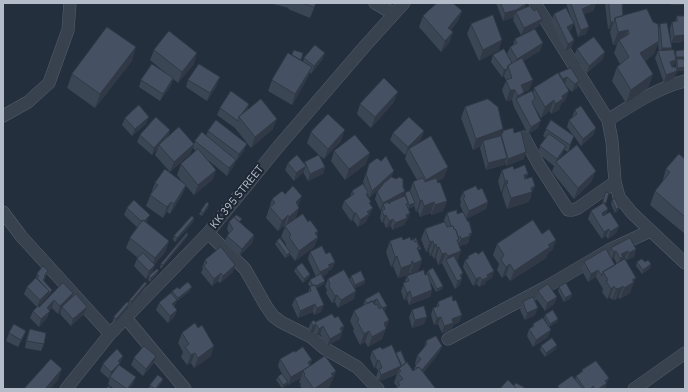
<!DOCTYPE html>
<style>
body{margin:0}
#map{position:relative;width:688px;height:392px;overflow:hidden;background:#242f3e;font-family:"IBM Plex Sans",sans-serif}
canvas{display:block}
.frame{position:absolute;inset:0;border:4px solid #b4bcc9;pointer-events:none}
</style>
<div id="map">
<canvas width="688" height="392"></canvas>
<div class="frame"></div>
</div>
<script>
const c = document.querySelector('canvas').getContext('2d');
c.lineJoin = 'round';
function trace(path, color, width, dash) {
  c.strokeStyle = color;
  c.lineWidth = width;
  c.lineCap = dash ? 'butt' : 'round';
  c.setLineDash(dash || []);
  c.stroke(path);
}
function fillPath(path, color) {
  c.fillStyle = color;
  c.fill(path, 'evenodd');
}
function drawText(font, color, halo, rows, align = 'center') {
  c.font = font + ' "IBM Plex Sans",sans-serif';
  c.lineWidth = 4;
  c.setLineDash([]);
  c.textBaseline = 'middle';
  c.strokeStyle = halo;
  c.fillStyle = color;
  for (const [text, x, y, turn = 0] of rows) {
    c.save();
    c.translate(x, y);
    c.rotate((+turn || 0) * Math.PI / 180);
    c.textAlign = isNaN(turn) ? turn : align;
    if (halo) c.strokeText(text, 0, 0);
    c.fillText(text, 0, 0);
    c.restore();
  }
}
const minor = new Path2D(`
 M375 3 394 14
 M535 3 608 120 612 141 615 182 619 197 632 213 685 263
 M3 116 28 102 49 83 68 30 70 3
 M608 120C632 105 657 88 685 81
 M524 137 539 165 568 210H573L578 208 615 182
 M3 212 21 236 110 334
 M208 233 245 269 266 306 273 316 281 322 311 337 324 348 357 367 378 389
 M125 317 185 389
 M448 339 546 287 609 250 650 231
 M66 389 110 334 208 233 278 147 365 46 404 3
 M634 389 685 353`);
const wall = new Path2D(`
 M269 3H316L310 18 288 9 289 8Z
 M496 3H526V4L525 8 539 26 521 35 513 20 514 17 503 21Z
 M566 3H596L593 11 584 14 586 34 578 37 574 23 571 30 569 31 574 40 571 48 565 51 551 21 554 14 572 20Z
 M605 3H624L622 7 623 16 653 22 659 28 660 24 671 41 670 29 672 22H675L677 16 683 42 671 43V50L675 55 676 51 685 50 684 71H677L674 78 664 83 655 58 658 51H659L658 43 654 54 645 61 653 74 648 88 626 103 612 81 617 67 620 64 614 53 617 45H613L610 32 611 29H608ZM676 61H677L676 63V67H673Z
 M462 11 458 21 451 30 453 32 449 43 441 52 419 27 423 16Z
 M471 24 499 50 479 61 467 34Z
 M515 39 540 51 523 61 533 80 529 90 524 92 523 96 533 93 534 88 559 74V73L579 81 577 88 572 92 565 85V101L561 104 559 110 551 114 550 111 541 118 533 104 538 128 528 134 514 107 512 100 506 101 502 90 506 81 504 76 502 77 491 62 493 55 512 63 507 54 510 47 513 45Z
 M577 49 603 59 587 73 574 56Z
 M154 50 194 64 178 83 173 79 171 85 160 101 139 87 141 80 168 75 150 60Z
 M325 53 322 60 311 74 310 72 308 77 292 105 268 91 272 80 301 60 303 62 304 58Z
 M132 61 95 108 67 88 72 74Z
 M188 80 217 85 207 101 186 87Z
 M394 102 371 128 357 114 360 104Z
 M249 104 247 111 273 129 251 148 235 128 217 115 220 108Z
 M465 107 500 136 503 131 524 159 506 166 505 162 504 165 486 170 480 148 481 146 473 150 461 118Z
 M575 110 596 128 593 135 581 146 574 136 568 152 564 150 563 153 559 159 592 181 574 199 552 172 554 166 538 153 540 146 546 138 543 136 546 129 573 135 567 127 569 120 573 118 572 117Z
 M125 118 146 124 132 136 122 125Z
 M170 130 168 137 194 144 190 154 170 172 155 155 158 148 152 155 137 142 140 135Z
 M208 131 244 151 236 161 233 167 227 176 208 160 216 170 212 180 194 195 186 186 182 195 170 214 167 212 163 218 146 206 155 183H183L177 175 181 164 196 151 193 148 195 141 206 136Z
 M424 131 421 139 414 146 444 178 437 181 447 201 443 211 431 215V213L420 217 418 211 416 212 414 205 413 207 408 209 410 213 407 220 406 221 404 225 392 230 391 226 386 228 384 223H382L380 218 381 213V211L382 209 380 210 375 199 377 192 379 189 369 198 368 194 367 195 371 202 370 204V215L368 217 366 222 358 227 353 220 351 221 342 208 344 201 350 197 352 191 366 189 363 182 369 164 392 177 403 197H404L405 193 410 191 413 182 417 180 405 159 407 152 405 155 390 140 393 133Z
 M311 132 341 141 324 159 319 155 325 167 323 174 308 181 303 172 294 181 285 170 288 163H304L305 162 319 155 307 143Z
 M334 151 366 164 345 180 331 161Z
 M685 159V234L650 205 655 191 662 183 666 169Z
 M514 169 528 174 526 178 531 197 528 202 507 209 502 194 503 191 501 192 498 181 502 170Z
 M478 190 488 202 486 209 466 219 460 205 461 202 460 199 463 192Z
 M606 192 609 193 605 205 608 209 606 214 619 226 616 233 608 239 606 236 602 239 588 219 591 211 602 204Z
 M285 194 298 206 299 208 295 219 290 223 308 222 318 231 317 235 318 237 314 247 295 261 290 254 289 256 285 258 275 244 277 241 286 246V244L281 237 285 227 284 226 278 231 266 218 272 199Z
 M612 200 619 208 617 212 615 213 611 204Z
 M127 208 147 222V223L169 241 165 252 155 264 152 272 146 279 134 266 137 259 138 258 126 248 130 238 138 228 124 215Z
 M208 208 202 216 199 214 201 211Z
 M447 213 457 214 469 240V241L467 244 459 246 461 251 457 261 463 273 461 278 462 279 459 286 455 289 442 263 438 265 436 258 434 259 432 255 430 256 429 251 426 252 421 239 425 229 445 222 444 220Z
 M194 218 193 222 175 242 173 240 174 236Z
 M229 222 240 223 254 235 252 243 239 256 224 243 227 236 229 233 227 229Z
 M188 234 187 237 161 269 160 267 161 264Z
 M542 234 556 240 552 250 548 253 546 258 510 281 506 275 502 278 497 270 499 264 493 255 497 244Z
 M403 240H411L419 253 422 260 418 271 410 274 409 272 408 275 398 278 393 266 391 267 386 252 390 241Z
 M611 248 636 249 634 257 627 260 625 258 622 260 621 261 632 288 631 289 630 293 620 299 619 297 615 300 614 299 612 300 610 297 607 299 602 292 603 289 596 277 588 282 581 269 584 262 609 255ZM614 258 617 264 615 265 611 260Z
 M310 252 326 254 335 262 332 269 328 271 327 274 323 276 325 281 324 284 317 288 321 312 314 315 313 312 298 318 292 305 295 298 308 292 310 287 308 284 310 280 316 277 308 259Z
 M468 256 492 278 486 281 485 284 479 287 477 284 473 286 463 267 465 260 467 259Z
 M205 260 233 272 220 283 218 281 212 286 201 273 203 268H202Z
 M637 262H645L651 264 650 268 642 274 636 266Z
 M296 268 310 274 309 278 303 283 294 271Z
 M48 271 47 274 45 277 44 281 51 293 38 306 39 307 63 283 72 298 87 307 84 314 71 326 60 314 61 311 58 314 52 308 49 310 47 318 39 327 30 318 33 311 37 307 24 294 27 287 36 278 37 274Z
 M428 271 443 286 442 289 436 292 430 281 432 290 430 297 409 305 407 299 404 300 401 291 407 276 425 275 426 274Z
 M157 274 150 282 148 280 149 276Z
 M351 276 365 280 364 284 355 288 354 299 338 308 335 302 332 303 326 293 327 290 325 286 328 279H350Z
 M146 287 130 306 129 305 128 308 115 323 113 321 114 317 128 303 130 300Z
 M559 287 572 294 571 298 564 302 558 291Z
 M179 289 190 291 176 302 174 307 177 310 174 317 168 323 156 310 159 303 171 294 172 291Z
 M538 291 557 297 554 304 545 311 536 298Z
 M379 292 387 306 384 312 389 320 382 339 368 347 365 342 360 345 353 331 354 329 350 321 354 311 363 306 365 300Z
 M453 301 462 315 459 322 453 325 451 330 442 333 438 324 434 325 431 315 433 308 436 307 438 302Z
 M523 302 535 315 525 320 520 310Z
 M412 310 427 317 424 324 412 328 409 317Z
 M545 315 557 322 549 327 544 318Z
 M335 318 344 326 340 339 327 346 320 334 316 336 314 332 310 333 308 329 311 322Z
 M533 324 548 337 533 347 527 336 529 329 532 327Z
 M30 329 44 344 41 351 25 348 27 336Z
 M26 331 23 338 18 347 6 341 9 333Z
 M182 333 211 356 194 368 191 363 187 365 181 357 183 352 178 343Z
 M426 341 442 346 439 353 395 389 397 386 394 383 397 374 378 382 376 377 378 371 376 367 374 368 370 358 372 351 382 349 396 354V353L413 371 416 365 415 364 417 356 424 348Z
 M541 346 556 349 545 357 540 350Z
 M295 352 312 360 310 365V366L336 371 332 381 331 382 329 387 326 389H303L300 386 301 384 299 382 301 378 288 385 287 383V385L282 388 276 380 278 377 282 374 278 366 280 359Z
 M123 356 119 365 133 384 129 389H114L108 384 110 378 109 379 100 371 103 364Z
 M156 356 154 363 143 376 131 365 134 358Z
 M582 370 605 389H557L558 386 575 380 576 376 581 373Z
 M163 379 162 382 157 389H149L150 385Z`);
const shadedWall = new Path2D(`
 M596 3 593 11 579 16 582 9Z
 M671 3H685V5H670Z
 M526 4 524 11 516 12 514 17 503 21 505 13Z
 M462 11 458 21 444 38 448 28Z
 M542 19 539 26 521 35 524 28Z
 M611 22H614L611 29H608Z
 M574 23 571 30 565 34 567 27Z
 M589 27 586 34 578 37 581 30Z
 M628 30 624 43 619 40 617 45H613L618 32Z
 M453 32 449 43 441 52 445 41Z
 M685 35V38L683 42 671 43 674 36Z
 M502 40 499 50 479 61 483 50Z
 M574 40 571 48 565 51 568 44Z
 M659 41 654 54 635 67 640 53Z
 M543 43 540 51 514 67 517 59Z
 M136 47 132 61 95 108 100 94Z
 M662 48H672L670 55H659Z
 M605 52 603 59 587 73 589 66Z
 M197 53 194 64 178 83 182 72Z
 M325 53 322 60 311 74 314 66Z
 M676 57H685V60L677 61V59V61H676L673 67 667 69 670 62Z
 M312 67 308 77 292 105 295 94Z
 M685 67 684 71H677L674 78 664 83 666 75 677 71 678 68Z
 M507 69 504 76 502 77 504 70Z
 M653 74 648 88 626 103 631 90Z
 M220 77 217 85 207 101 210 93Z
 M567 77 565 84 560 86 563 79Z
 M173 78 171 85 160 101 163 94Z
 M533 80 529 90 524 92 520 103 516 99 521 85Z
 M579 81 577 88 572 92 575 84Z
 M510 90H515L512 100 506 101Z
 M569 91 565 101 561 104 559 110 551 114 555 104 562 96Z
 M398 92 394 102 371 128 375 117Z
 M554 100 550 111 541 118 545 107Z
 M249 104 247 111 240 118Z
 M149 117 146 124 132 136 135 129Z
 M277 119 273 129 251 148 255 137Z
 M541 121 538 128 528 134 531 127Z
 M596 128 593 135 581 146 583 139Z
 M503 129 499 139 483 141 481 146 473 150 476 139Z
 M170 130 168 137 159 145 158 148 152 155 154 148Z
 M345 130 341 141 324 159 328 149Z
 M424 131 421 139 410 150 409 149 405 155 408 147Z
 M194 144 190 154 170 172 174 162Z
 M247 144 244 151 236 161 239 154Z
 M566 146 563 153 557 163 556 162 557 159Z
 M526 152 524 159 506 166 508 159Z
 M370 153 366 164 345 180 349 169Z
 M507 158 504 165 486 170 488 163Z
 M236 160 233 167 227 176 229 168Z
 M306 166 303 173 294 181 296 173Z
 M325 167 323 174 308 181 310 174Z
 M448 167 444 178 422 190 426 180Z
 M216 170 212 180 194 195 198 185Z
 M394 171 391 179 369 198 372 191Z
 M596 171 592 181 574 199 578 188Z
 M528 174 524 185V175Z
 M507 180 503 191 501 192 505 181Z
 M186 185 182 195 170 214 174 204Z
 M535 186 528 202 507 209 511 198Z
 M405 191 402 199 385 208 383 204 382 209 380 210 383 203Z
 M302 196 298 207 296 202Z
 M422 200 418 211 416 212 420 201Z
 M447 201 443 211 431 215 435 205Z
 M171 202 167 212 163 218 167 207Z
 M434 202 431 213 420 217 424 206Z
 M488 202 486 209 466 219 469 211Z
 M415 203 413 207 408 209 409 205Z
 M209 204 208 208 202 216 203 213Z
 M299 208 295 219 286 227 289 217Z
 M373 208 370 215 368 217 366 222 358 227 360 220 367 212Z
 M619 208 617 212 615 213 616 209Z
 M608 209 605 216 599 220 602 213Z
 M354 213H356L353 220 351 221Z
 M410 213 407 220 406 221 404 225 392 230 395 223 406 215Z
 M150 215 147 222 140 230 143 223Z
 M288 215 284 226 278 231 282 221Z
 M386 215 384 223H382L384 216Z
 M194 218 193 222 175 242 177 238Z
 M393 219 391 226 386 228 389 221Z
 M619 226 616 233 608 239 610 232Z
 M609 229 606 236 602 239 604 232Z
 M318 231 315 239 318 237 314 247 295 261 299 251 315 233Z
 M472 233 467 244 458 246 461 239 469 234Z
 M188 234 187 237 161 269 163 265Z
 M254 235 252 243 239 256 242 249Z
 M556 240 552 250 548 253 546 258 510 281 514 271Z
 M169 241 165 252 152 268 155 265 152 272 146 279 149 271 151 269 155 258Z
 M433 241 429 251 426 252 430 242Z
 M436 244 432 255 430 256 434 245Z
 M439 247 436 258 434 259 437 248Z
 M636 249 634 257 627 260 629 253Z
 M461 251 457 262 446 260 448 256Z
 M616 251 614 258 611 260 614 252Z
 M628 251 625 258 622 260 620 264 618 266 621 254Z
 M290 252 289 256 285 258 287 255Z
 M446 253 442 263 438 265 442 254Z
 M397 256 393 266 391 267 395 257Z
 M422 260 418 271 410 274 413 264Z
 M413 261 408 275 398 278 401 268Z
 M335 262 332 269 328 271 327 274 317 279 320 272 328 265Z
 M510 264 506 275 502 278 506 267Z
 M651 264 650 268 642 274 643 270Z
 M235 265 233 272 220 283 223 276Z
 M159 270 157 274 150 282 151 278Z
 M598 270 596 277 588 282 591 274Z
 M494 271 492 278 486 281 485 284 479 287 482 280 487 275Z
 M221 273 218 281 212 286 214 279Z
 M463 273 461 280 462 279 459 286 455 289 460 275Z
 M310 274 309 278 303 283 304 279Z
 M480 277 477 284 473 286 476 279Z
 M636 278 632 288 631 289 630 293 620 299 624 288 632 280Z
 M365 280 364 284 353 289 355 285Z
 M325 281 324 284 312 291 313 287Z
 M147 283 146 287 130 306 131 302Z
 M443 286 442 289 436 292 437 289Z
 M614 286 610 297 607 299 611 289Z
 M623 286 619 297 615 300 618 289Z
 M192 287 190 291 176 302 178 298Z
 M618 288 614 299 612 300 616 289Z
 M52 290 51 293 47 298 48 294Z
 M432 290 430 297 409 305 412 298Z
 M49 291 47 298 37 307 40 300Z
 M356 291 354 299 338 308 341 300Z
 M410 291 407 299 404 300 407 293Z
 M73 293 71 301 62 307 61 311 58 314 60 306Z
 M572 294 571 298 564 302 565 298Z
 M337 295 335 302 332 303 335 296Z
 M557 297 554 304 545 311 547 303Z
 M377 299 374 306 367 304Z
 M54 300 52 308 45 315 47 308Z
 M177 300 174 307 172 304Z
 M129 304 128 308 115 323 116 319Z
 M315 304 313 312 298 318 300 311Z
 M324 305 321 312 314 315 317 308Z
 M387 306 384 313 382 308Z
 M87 307 84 314 71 326 73 319Z
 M538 308 535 315 525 320 527 313Z
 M177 310 174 317 168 323 170 316Z
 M50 311 47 318 39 327 41 319Z
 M462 315 459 322 453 325 451 330 442 333 444 326 452 319Z
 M427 317 424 324 412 328 415 320Z
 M441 317 438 324 434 325 437 318Z
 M558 319 557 322 549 327 550 324Z
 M389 320 382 339 368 347 372 337 384 323Z
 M316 324 314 332 310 333 313 326Z
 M323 326 320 334 316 336 319 329Z
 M344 326 340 339 327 346 330 339 340 328Z
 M551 330 548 337 533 347 536 340Z
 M26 331 23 338 18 347 21 340Z
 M369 331 365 342 360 345 364 334Z
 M557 345 556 349 545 357 546 353Z
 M214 346 211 356 194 368 198 358Z
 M442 346 439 353 419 379 421 371Z
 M195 353 191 363 187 365 191 355Z
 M123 356 117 370 109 379 111 372 118 361Z
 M156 356 154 363 143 376 146 369Z
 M312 360 305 374 303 371 301 378 288 385 291 377 308 362Z
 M379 360 376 367 374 368 377 361Z
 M401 366 400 369H399L397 374 378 382 381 375Z
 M62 369 58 380 50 389H45Z
 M336 371 332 381 331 382 329 387 326 389H314L331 374Z
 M136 377 133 384 129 389H127Z
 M609 378 605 389H598L605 381Z
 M163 379 162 382 157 389H156Z
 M288 382 287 385 282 388 283 385Z`);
const building = new Path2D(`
 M303 3H316L314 7Z
 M437 3H453L462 11 448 28 453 32 445 41 423 16Z
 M501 3H526V4L516 10 505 13Z
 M571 3H595L582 9 589 27 581 30Z
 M609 3H622L623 16 615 18 614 22H611Z
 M530 6 534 11 537 9 542 19 524 28 516 12Z
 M566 8 574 23 567 27 574 40 568 44 554 14Z
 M647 9 653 22 658 24 659 41 640 53 653 74 631 90 617 67 629 57 619 40 629 34 628 30 618 32 615 18Z
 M493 15 502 40 483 50 471 24Z
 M677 16H685V35L674 36 672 22 677 21Z
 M667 23 672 48H662L660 24Z
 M107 27 136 47 100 94 72 74Z
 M535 29 543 43 517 59 510 47 517 43 515 39Z
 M169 31 197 53 182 72 154 50Z
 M594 37 605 52 589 66 577 49Z
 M315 45 325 53 314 66 304 58Z
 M504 49 512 63 508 66 507 69 504 70 493 55Z
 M294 50 303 53 301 60 292 55Z
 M674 50 676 60 670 62 672 67H676L677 71 666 75 658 51Z
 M685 50V57H676V51Z
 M288 53 312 67 295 94 272 80Z
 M522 58 533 80 521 85 524 92 518 96 515 90H510L506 80 512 78 508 66Z
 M677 59H684L685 67 678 68Z
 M152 64 173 78 163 94 141 80Z
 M199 64 220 77 210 93 188 80Z
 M571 68 579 81 575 84 567 77 563 79 559 73Z
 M558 73 569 91 562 96 563 99 555 104 554 100 545 107 534 88Z
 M384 78 398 92 375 117 360 104Z
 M231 91 249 104 241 115 239 117 238 121 220 108Z
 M532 91 535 98 532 102 541 121 531 127 516 99Z
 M261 99 277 119 255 137 239 117Z
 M488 99 498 107 503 129 476 139 465 107Z
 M139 105 149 117 135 129 125 118Z
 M581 106 596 128 583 139 569 120 577 114 575 110Z
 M328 114 345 130 328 149 311 132Z
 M156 117 170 130 154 148 140 135Z
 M409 117 424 131 408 147 393 133Z
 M216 120 247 144 239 154 208 131Z
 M551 120 574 136 570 145 546 129Z
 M179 127 194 144 174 162 159 145Z
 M513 128 514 133 521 131 526 152 508 159 501 134 503 133V131Z
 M202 132 236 160 229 168 195 141Z
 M549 134 566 146 557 159 540 146Z
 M355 135 370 153 349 169 334 151Z
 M431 136 448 167 426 180 409 149Z
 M501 136 507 158 488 163 483 141Z
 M577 145 596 171 578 188 556 162Z
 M198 149 216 170 198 185 181 164Z
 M679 154 685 159V217L655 191 670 172 666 169Z
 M297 155 306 166 296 173 288 163Z
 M319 155 325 167 310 174 305 162Z
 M386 156 394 171 372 191 366 174 369 164 377 158 381 161Z
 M525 165 528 174 524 175 525 179 532 177 535 186 531 188 532 192 511 198 506 184 508 183 507 180 505 181 502 170 513 166 514 169Z
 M165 169 186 185 174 204 171 202 167 207 150 195 158 185 155 183Z
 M392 177 396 179 399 177 403 179V187L405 191 383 203 377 192 384 183Z
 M423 178 425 182 436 178 438 183 440 182 447 201 435 205 434 202 424 206 422 200 420 201 413 182Z
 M363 184 368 192 366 194 371 202 369 203 373 208 367 212 369 214 360 220 356 213H354L344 201 354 194 352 191Z
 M293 186 302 196 296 202 299 208 289 217 288 215 282 221 270 207 275 203 272 199 282 191 285 194Z
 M476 186 478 190 482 188 488 202 469 211 463 198 465 197 463 192Z
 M410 191 415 203 409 205 405 193Z
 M606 192 609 193 606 203 603 202Z
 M405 196 408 203 406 204 410 213 406 215 407 218 395 223 393 219 389 221 386 215 384 216 382 211 385 209 383 204 388 202 389 204 391 202Z
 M615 199 619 208 616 209 612 200Z
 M134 200 150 215 144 221 143 220 142 222 127 208Z
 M207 202 209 204 203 213 201 211Z
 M604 203 608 209 602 213 603 216 610 212 619 226 610 232 609 229 604 232 591 211Z
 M457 210V214L463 212 468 222 469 221 472 233 469 234 470 236 461 239 460 236 458 237 456 230 454 229 453 226H451L447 213Z
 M303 214 308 222 310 220 318 231 315 233 318 237 299 251 289 237 291 235 285 226Z
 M237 215 242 219 239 222 234 217Z
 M192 216 194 218 177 238 174 236Z
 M234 217 254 235 242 249 227 236 233 229 229 222Z
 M143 220 169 241 155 258 130 238Z
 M533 220 542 234 549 229 556 240 548 245 550 247 514 271 510 264 506 267 501 260 504 255 497 244Z
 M445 222 447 227 453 226 454 229 456 230 459 240H457L461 251 448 256 446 253 442 254 439 247 437 248 436 244 434 245 433 241 430 242 425 229Z
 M187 233 188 234 163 265 161 264Z
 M402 237 403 240 410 237 411 240 414 239 415 242 417 241 419 247 417 248 422 260 413 264V261L411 262 412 264 401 268 397 256 395 257 390 241Z
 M280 238 290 252 287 255 277 241Z
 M416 238 421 249 418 250 419 247 417 241 415 242 414 239 412 240Z
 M630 238 636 249 629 253 628 251 621 254 623 257 620 258 616 251 614 252 611 248Z
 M322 246 326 254 330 252 335 262 328 265 330 267 320 272 310 252Z
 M221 247 235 265 223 276 221 273 214 279 204 266 207 263 205 260Z
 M606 249 615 265 603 272 602 276 598 270 591 274 584 262Z
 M483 251 494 271 487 275 488 277 482 280 480 277 476 279 465 260 469 258 468 256 476 252 478 254Z
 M143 253 155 265 149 271 137 259Z
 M454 256 463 273 460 275 462 279 457 281 446 260Z
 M625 259 636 278 632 280 634 282 624 288 623 286 618 289V288L616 289 614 286 611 289 606 281 608 280 603 272Z
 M642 259 645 262 648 260 651 264 643 270 637 262Z
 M302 263 310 274 304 279 296 268Z
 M43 266 48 271 44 276 45 277 43 280 52 290 48 294 49 291 37 278 39 276 37 274Z
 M433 268 443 286 437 289 428 271Z
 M157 269 159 270 151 278 149 276Z
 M344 270 356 291 341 300 337 295 335 296 329 286 330 284 328 279Z
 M424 270 425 275 428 274 432 290 412 298 410 291 407 293 403 283 409 281 407 276Z
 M361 271 365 280 355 285 351 276Z
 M321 274 325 281 316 286 315 285 313 286 310 280Z
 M36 278 49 291 40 300 27 287Z
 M145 282 147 283 131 302 130 300Z
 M188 282 192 287 178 298 172 291 178 287 179 289Z
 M63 283 73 293 60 306 54 300 47 308 50 311 41 319 33 311 38 306 39 307Z
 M566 283 572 294 565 298 559 287Z
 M548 284 557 297 547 303 538 291Z
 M315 285 324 305 317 308 315 304 300 311 295 298 311 291 310 287Z
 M379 292 387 306 382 308 377 299 367 304 365 300Z
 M171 293 177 300 172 304 177 310 170 316 159 303Z
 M76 294 87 307 73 319 62 307Z
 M452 296 453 301 456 300 462 315 452 319 453 323 444 326 441 317 437 318 433 308 439 306 438 302Z
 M533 297 538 308 527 313 523 302Z
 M372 301 375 305 377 304 379 309 382 307 389 320 384 323 386 329 372 337 369 331 364 334 357 321 359 320 354 311Z
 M127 302 129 304 116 319 114 317Z
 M424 306 427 317 415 320 412 310Z
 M553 310 558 319 550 324 545 315Z
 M332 314 335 318 338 316 344 326 340 328 342 332 330 339 323 326 319 329 316 324 313 326 311 322 314 320 315 322Z
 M543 318 551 330 536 340 529 329 534 326 533 324Z
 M195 323 198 328 202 325 214 346 198 358 195 353 191 355 185 347 189 344 182 333Z
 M14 324 26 331 21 340 9 333Z
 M30 329 46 333 44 344 27 341Z
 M436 336 442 346 422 370 419 367 417 368 415 366 421 359 417 356 427 344 426 341Z
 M552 338 557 345 546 353 541 346Z
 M392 345 401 366 381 375 379 369 382 368 379 360 377 361 372 351 380 347 382 349Z
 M144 346 156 356 146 369 134 358Z
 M303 347 312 360 308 362 310 366 291 377 280 359 294 351 295 352Z
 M117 349 123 356 118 361 120 363 111 372 103 364Z
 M401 351 406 363 402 366 396 353Z
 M325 356 336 371 331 374 333 376 314 389 304 375 305 374 303 371Z
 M51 359 62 369 45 389H24Z
 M596 361 609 378 605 381 607 383 598 389H595L593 386 590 389H585L576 376 583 371 582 370Z
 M407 362 413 371 419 367 436 389H396L400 385 398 382 403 379 398 373 401 371 399 369Z
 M119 365 136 377 127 389 110 377Z
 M282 374 288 382 283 385 278 377Z
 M158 375 163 379 155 389 150 385Z
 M572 376 583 389H558L559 388 558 386Z
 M508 380 517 389H500Z
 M516 383 525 388 524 389H517L514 386Z
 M109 386 111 389H106Z`);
const streetNames = [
 ["KK 395 STREET",237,197,-51]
];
trace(minor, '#565f6c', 13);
trace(minor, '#38414e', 12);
fillPath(wall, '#3b4654');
fillPath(shadedWall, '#303945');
fillPath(building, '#455162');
trace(building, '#303945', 1);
drawText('11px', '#b4bcc9', '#1d2633', streetNames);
</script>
